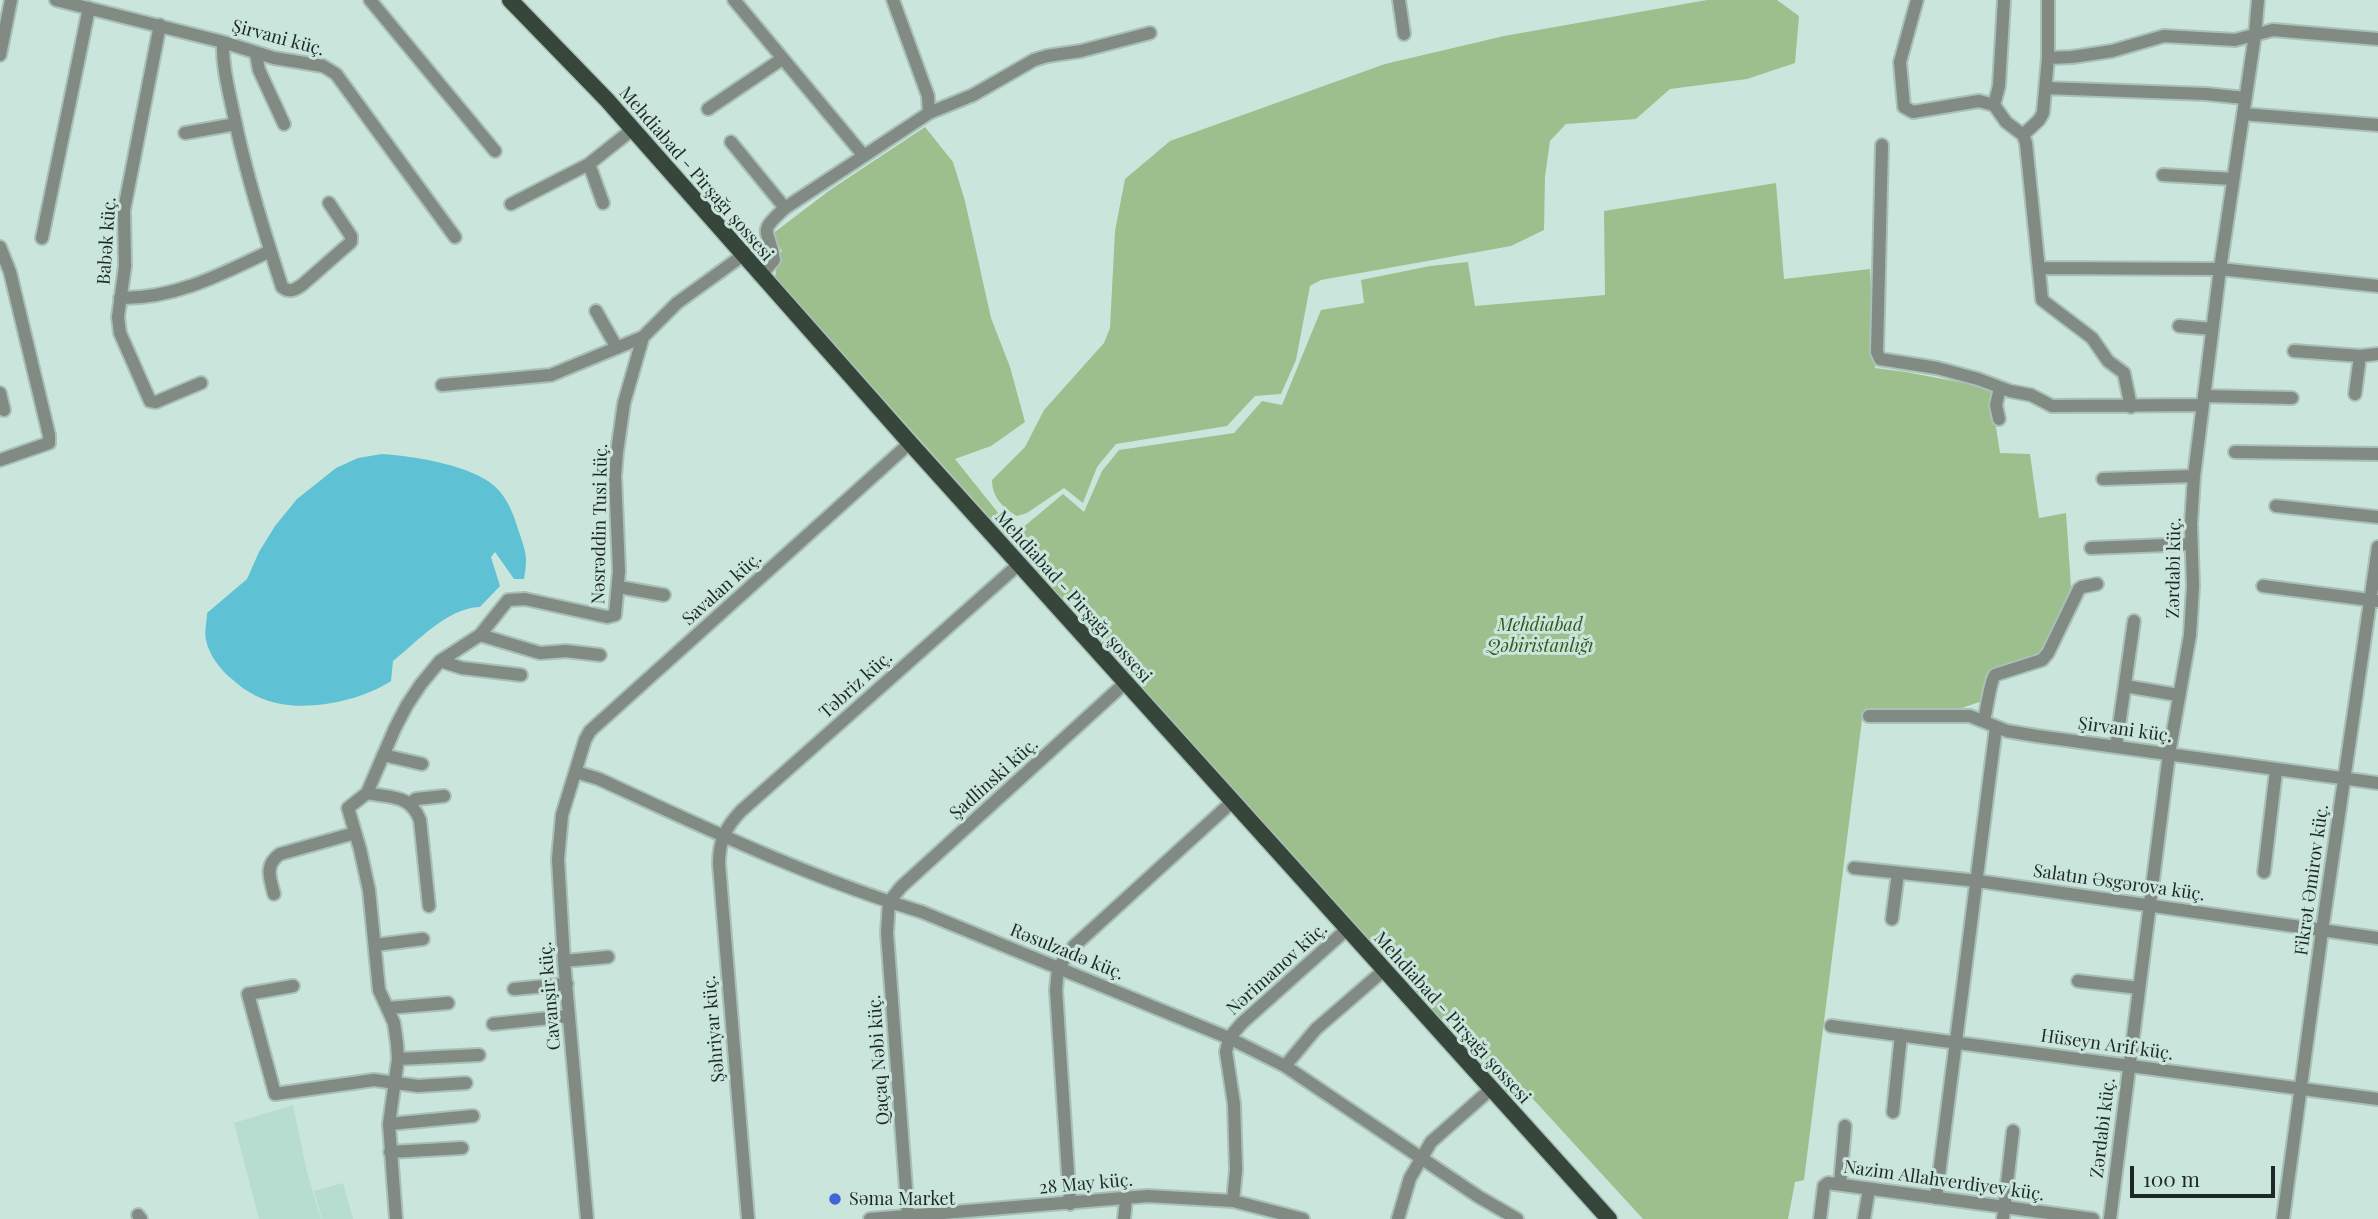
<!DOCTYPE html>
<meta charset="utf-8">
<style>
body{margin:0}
#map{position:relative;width:2378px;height:1219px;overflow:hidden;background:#cae6dc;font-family:"Playfair Display",serif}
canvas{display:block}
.scale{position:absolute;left:2130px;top:1166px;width:145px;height:32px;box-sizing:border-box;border:4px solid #1e2825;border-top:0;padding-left:9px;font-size:21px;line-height:24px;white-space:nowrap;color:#1e2825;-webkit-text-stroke:5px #cae6dc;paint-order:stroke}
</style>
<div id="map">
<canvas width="2378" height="1219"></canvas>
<div class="scale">100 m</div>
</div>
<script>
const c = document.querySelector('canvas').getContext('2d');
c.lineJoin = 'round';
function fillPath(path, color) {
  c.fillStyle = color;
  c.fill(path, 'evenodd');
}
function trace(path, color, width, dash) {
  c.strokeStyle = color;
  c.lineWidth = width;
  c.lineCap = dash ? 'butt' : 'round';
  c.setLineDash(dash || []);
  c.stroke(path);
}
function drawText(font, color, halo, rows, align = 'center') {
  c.font = font + ' "Playfair Display",serif';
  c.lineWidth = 6;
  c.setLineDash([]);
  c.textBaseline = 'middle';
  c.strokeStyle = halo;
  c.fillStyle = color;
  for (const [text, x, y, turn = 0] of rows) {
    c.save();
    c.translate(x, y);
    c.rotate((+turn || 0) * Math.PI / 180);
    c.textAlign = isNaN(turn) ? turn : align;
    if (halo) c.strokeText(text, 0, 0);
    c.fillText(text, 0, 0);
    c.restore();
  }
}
const built = new Path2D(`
 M293 1105 307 1172 321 1219H259L234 1123Z
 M343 1183 353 1219H322L314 1191Z`);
const green = new Path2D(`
 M1707 0H1777L1799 16 1795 63 1747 79 1670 89 1636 119 1566 124 1550 141 1545 177 1544 230 1511 246 1321 280 1310 286 1296 360 1281 394 1255 396 1227 426 1116 444 1097 467 1083 503 1064 488 1027 513 1017 516C1003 508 992 497 992 480L1025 447 1044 410 1104 343 1110 328 1115 231 1125 179 1170 141 1385 64 1504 36Z
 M925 127 953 162 965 201 991 318 1010 367 1025 422 991 446 955 459 1015 534 1063 494 1084 512 1102 471 1119 450 1234 433 1262 401 1282 405 1321 310 1364 303 1361 280 1430 266 1468 262 1475 306 1605 295 1604 211 1776 183 1784 279 1870 269 1875 368 1906 372 1990 388 2000 453 2030 454 2039 518 2066 513 2071 587 2041 653 1985 676V700L1962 708 1863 712 1804 1180 1795 1182 1788 1219H1643L1522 1087 1509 1097 775 278 778 256 782 251 771 235 830 190Z`);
const water = new Path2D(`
 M382 454C413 456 482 466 501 493 510 504 515 519 519 532 526 552 528 558 524 579H514L495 552 491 557 500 586 480 607C447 608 418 641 393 661L391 681C362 700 315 710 281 704 263 701 246 692 233 680 221 671 209 655 206 640 204 632 207 621 207 613L247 579 259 552 275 526 297 499 336 468 358 458Z`);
const minor = new Path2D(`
 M56 0 223 42 274 58 323 66 336 74 455 237
 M370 0 495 151
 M734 0 864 156
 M1399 0 1404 34
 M1917 0 1900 62 1904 107 1913 112 1979 101 1994 105 2006 122 2023 135 2026 143 2042 300 2092 338 2108 361 2124 373 2131 407
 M160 25 124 210 125 266 118 317 120 333 150 401 156 402 201 383
 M223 42C222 67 229 91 234 116 246 174 264 231 282 287 290 293 294 290 302 285L351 242V236L329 203
 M256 54 259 70 284 124
 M0 55 11 0
 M2048 58 2072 57 2112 51 2164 36 2235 40 2273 30 2378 39
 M2046 88 2206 94 2245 98
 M1994 105 1999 86 2004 0
 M708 109 782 59
 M929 113 973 95 1034 60 1047 56 1081 51 1150 33
 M2243 114 2378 125
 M185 133 236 124
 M2023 135 2039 120 2043 113 2048 58V0
 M731 142 785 208
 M1882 145 1877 352 1880 359 1937 368 1978 379 2010 391 2031 395 2052 406 2203 405
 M589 164 603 203
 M2163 175 2233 179
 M511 204 589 164 633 129
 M42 238 89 8
 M0 247 10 272 49 435V443L0 460
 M2040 268 2220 269 2378 286
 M760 276 774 260C770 228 755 235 785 208L929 113 928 96 893 0
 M120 298C175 299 222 274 270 251
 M596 311 617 348
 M2179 326 2212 329
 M2294 351 2360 356 2378 354
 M442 385 551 375 643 337
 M0 393 4 410
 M2355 394 2360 356
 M2204 396 2292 398
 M1999 419 1996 405 2000 388
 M2235 452 2378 454
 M2103 479 2194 476
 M2276 506 2378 517
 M2091 548 2191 544
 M2263 586 2377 601
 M619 587 664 595
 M480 635 540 653 566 651 600 655
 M440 661 462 668 521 675
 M2125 686 2178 695
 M1869 716H1970L2007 731 2037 736 2378 783
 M1984 720C1987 709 1990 681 1995 675L2042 660 2048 653 2079 589 2082 587 2097 584
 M2116 747 2134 621
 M383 755 422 764
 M576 772 599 779C705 828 810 878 922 912L1229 1038 1285 1066 1479 1197 1517 1219
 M367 793C391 798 410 794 420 820L429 906
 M411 803 416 799 444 796
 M1854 868 1978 881 2378 938
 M2264 872 2276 771
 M274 894C270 878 264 865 280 854L355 833
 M1892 919 1898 873
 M375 945 423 939
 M564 961 608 957
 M2078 981 2139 988
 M293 986 248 994 275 1094 374 1080 418 1086 466 1083
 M514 989 567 984
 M388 1008 448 1003
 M493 1024 569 1016
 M1831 1026 2378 1099
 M398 1059 479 1055
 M1285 1066 1316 1029 1383 971
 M1893 1112 1901 1035
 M389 1124 473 1116
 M390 1152 462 1148
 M1840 1184 1845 1126
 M1936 1198 1996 727
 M1233 1201 1236 1170 1234 1104 1226 1052 1229 1038 1242 1023 1346 930
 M1070 1204 1056 990 1058 968 1074 946 1232 802
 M138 1215 141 1219
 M908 1216 887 933 889 902 901 887 1125 683
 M396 1219 389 1124 398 1059 397 1044 394 1023 379 990 369 890 360 849 348 808 367 793 395 728 407 705 421 684 440 661 480 635 508 600 525 599 607 617 615 615 619 571 615 476 617 452 624 403 643 337 677 303 742 256
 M587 1219 564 961 558 859 562 815 585 740 590 731 910 443
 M748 1219 719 864C719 841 725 828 741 811L1018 565
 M870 1219 1148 1196 1233 1201 1303 1219
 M1124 1219 1126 1199
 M1398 1219 1410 1178 1431 1142 1491 1089
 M1820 1219 1824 1186 1828 1183 2093 1219
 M1864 1219 1869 1189
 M2003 1219 2013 1131
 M2110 1219 2169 754 2190 635 2193 586 2191 524 2194 476 2220 269 2255 35 2258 0
 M2283 1219 2322 931 2378 547`);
const major = new Path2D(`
 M510 0 607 100 910 443 1609 1219`);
const markers = [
 [835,1199,7,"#4164d6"]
];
const streetNames = [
 ["Şirvani küç.",278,38,15],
 ["Mehdiabad - Pirşağı şossesi",696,174,49],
 ["Babək küç.",107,241,-86],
 ["Nəsrəddin Tusi küç.",600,524,-89],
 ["Zərdabi küç.",2174,568,-89],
 ["Savalan küç.",722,589,-42],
 ["Mehdiabad - Pirşağı şossesi",1073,597,48],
 ["Təbriz küç.",856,685,-42],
 ["Şirvani küç.",2125,730,8],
 ["Şadlinski küç.",994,779,-42],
 ["Fikrət Əmirov küç.",2312,880,-82],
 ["Salatın Əsgərova küç.",2119,883,8],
 ["Rəsulzadə küç.",1067,952,22],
 ["Nərimanov küç.",1277,969,-42],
 ["Cavanşir küç.",550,996,-95],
 ["Mehdiabad - Pirşağı şossesi",1452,1018,48],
 ["Şəhriyar küç.",714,1029,-95],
 ["Hüseyn Arif küç.",2107,1045,8],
 ["Qaçaq Nəbi küç.",879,1060,-94],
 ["Zərdabi küç.",2103,1128,-83],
 ["Nazim Allahverdiyev küç.",1944,1181,8],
 ["28 May küç.",1086,1184,-5]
];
const parkNames = [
 ["Mehdiabad",1540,625],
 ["Qəbiristanlığı",1540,646]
];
const poiNames = [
 ["Səma Market",849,1199]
];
fillPath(built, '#b7dcd0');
fillPath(green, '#9dbf8d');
fillPath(water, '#5fc2d4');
trace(minor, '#a8c0b7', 16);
trace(major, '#a8c0b7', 19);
trace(minor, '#818a83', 12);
trace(major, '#36463b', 16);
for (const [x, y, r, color] of markers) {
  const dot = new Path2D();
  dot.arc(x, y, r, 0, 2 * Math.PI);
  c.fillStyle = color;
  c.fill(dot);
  trace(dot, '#cae6dc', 2.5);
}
drawText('18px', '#1e2825', '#cae6dc', streetNames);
drawText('italic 18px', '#315819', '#cae6dc', parkNames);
drawText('18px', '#1e2825', '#cae6dc', poiNames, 'left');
</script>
